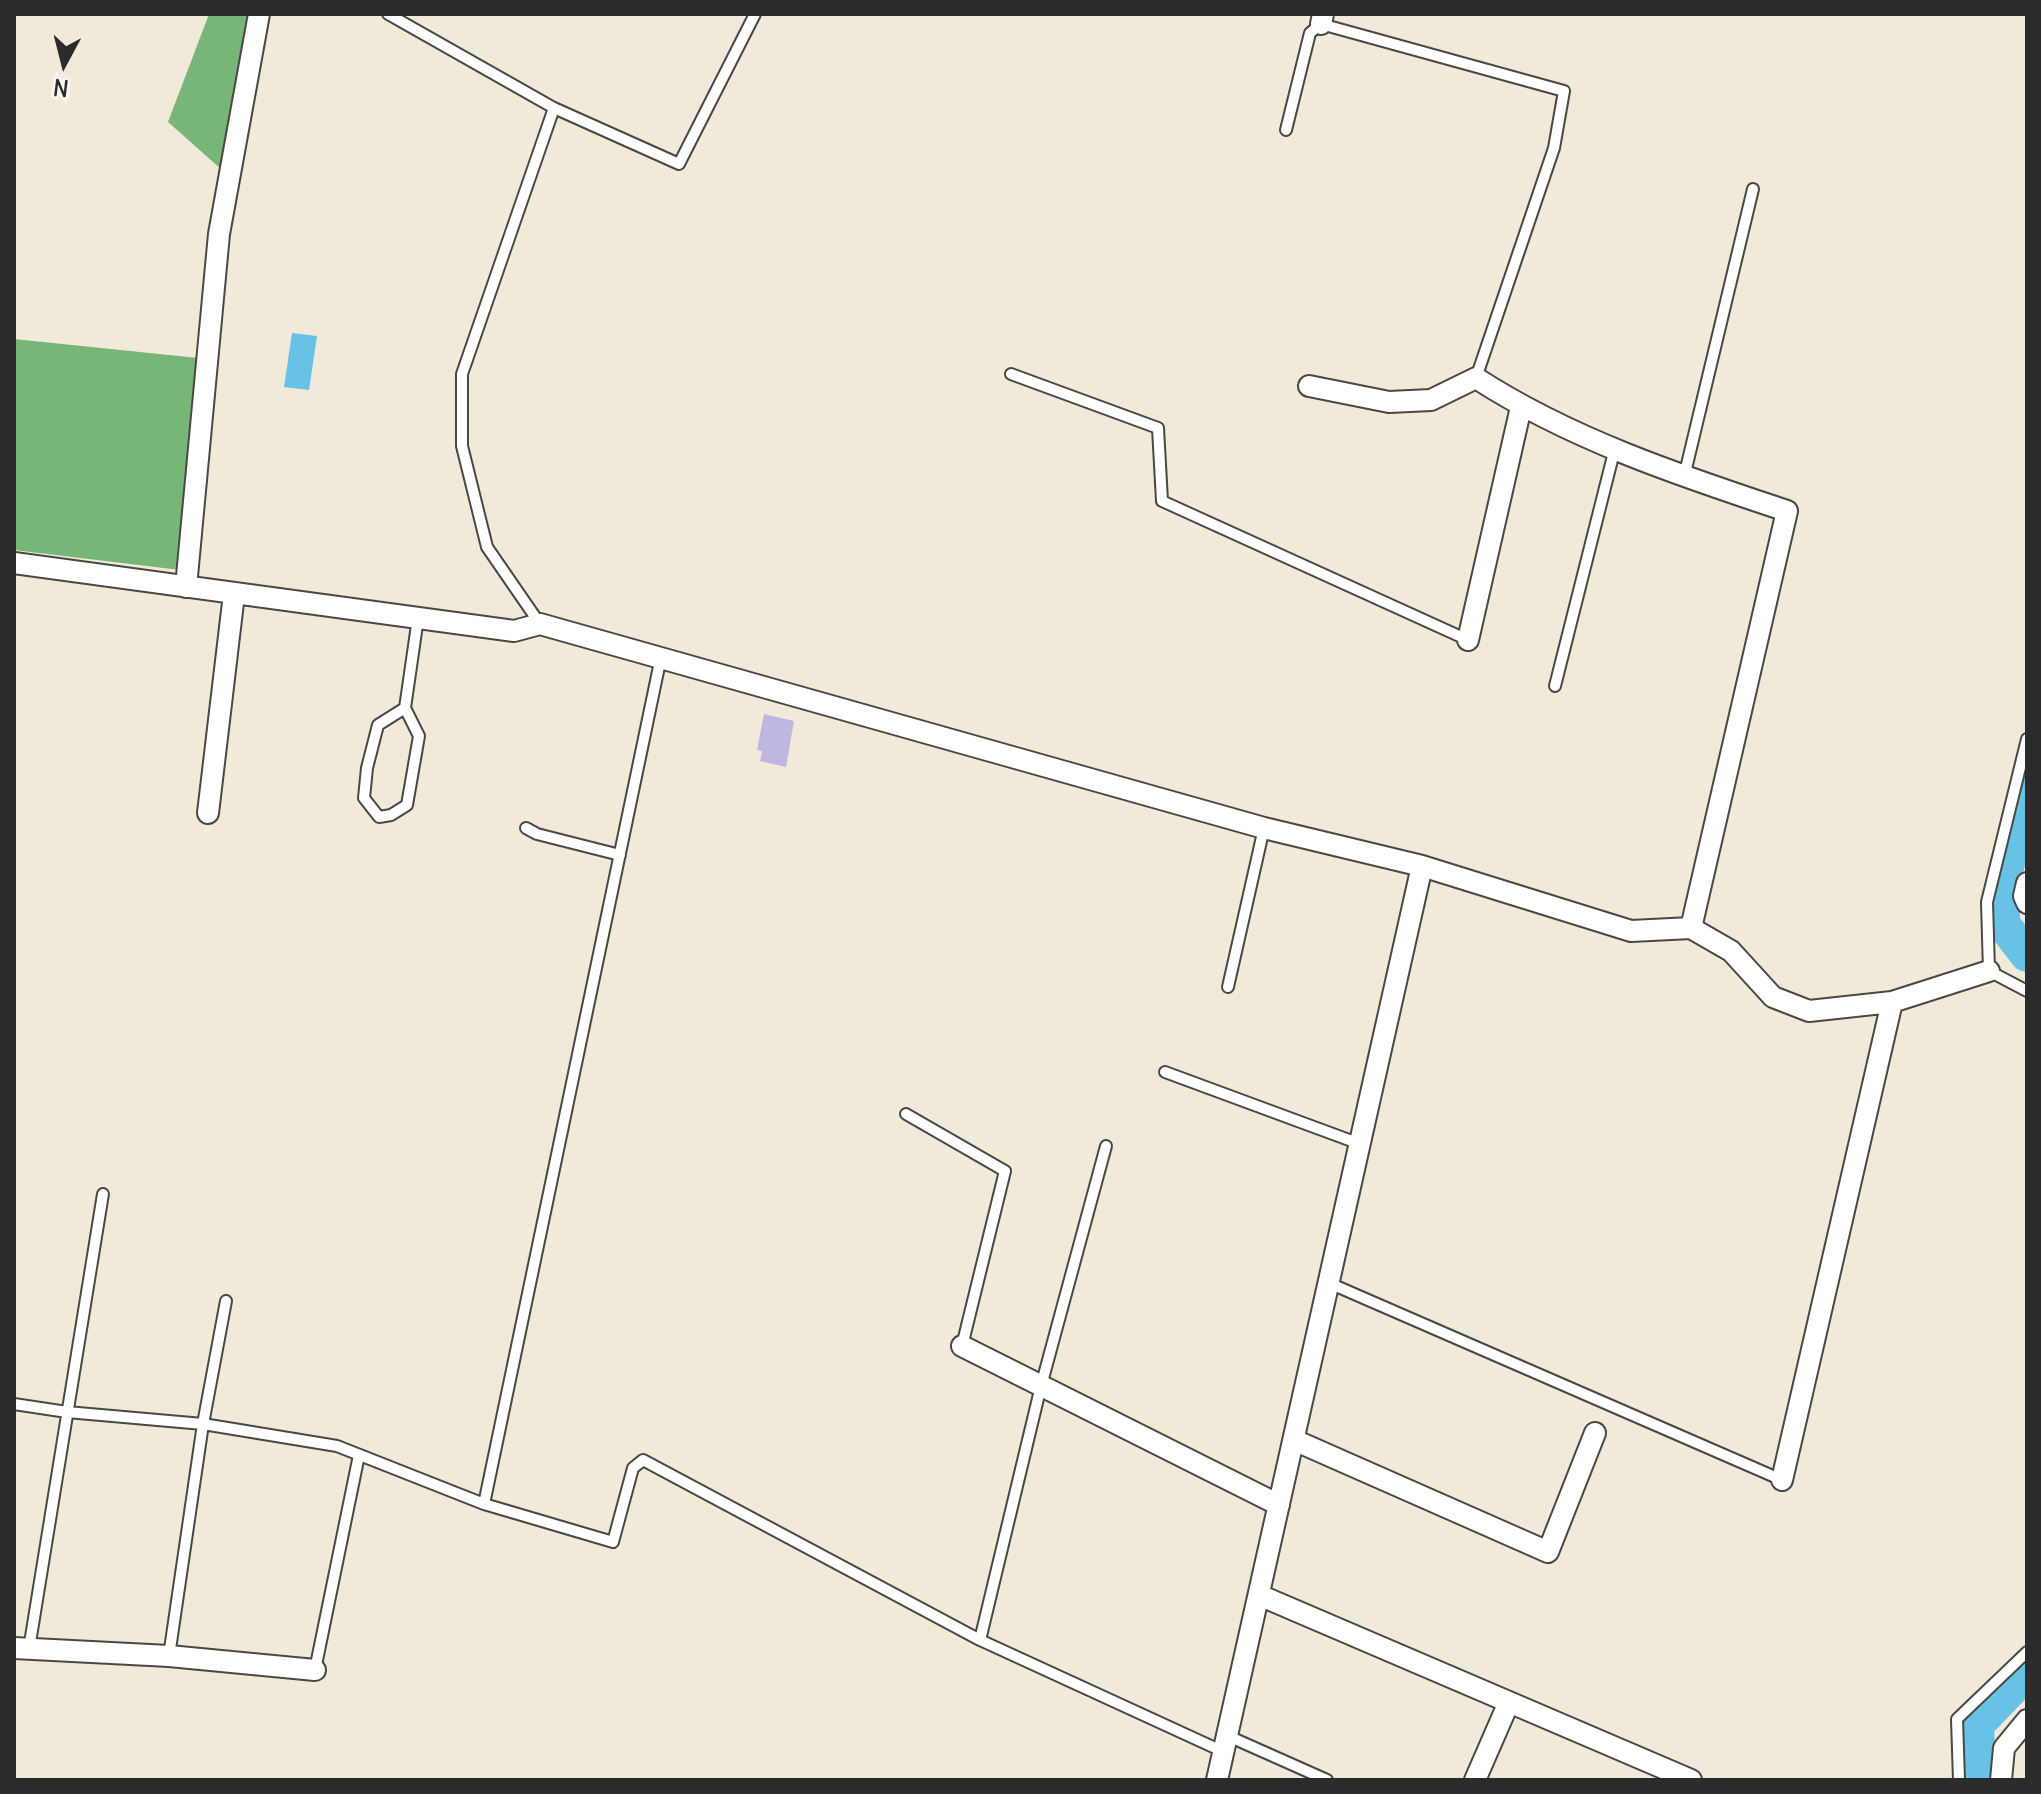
<!DOCTYPE html>
<style>
body{margin:0}
#map{position:relative;width:2041px;height:1794px;overflow:hidden;background:#f2ead9;font-family:Delius,sans-serif}
canvas{display:block}
.frame{position:absolute;inset:0;border:16px solid #2b2b2b;pointer-events:none}
.north{position:absolute;left:24px;top:24px;width:80px;height:80px;-webkit-text-stroke:6px #f6f6f2;paint-order:stroke;rotate:187deg;font-size:22px;font-weight:700;line-height:32px;text-align:center;color:#2b2b2b}
.north::after{content:'';display:block;margin:auto;width:28px;height:36px;background:#2b2b2b;clip-path:polygon(50% 0,100% 100%,50% 72%,0 100%)}
</style>
<div id="map">
<canvas width="2041" height="1794"></canvas>
<div class="frame"></div>
<div class="north">N</div>
</div>
<script>
const c = document.querySelector('canvas').getContext('2d');
c.lineJoin = 'round';
function fillPath(path, color) {
  c.fillStyle = color;
  c.fill(path, 'evenodd');
}
function trace(path, color, width, dash) {
  c.strokeStyle = color;
  c.lineWidth = width;
  c.lineCap = dash ? 'butt' : 'round';
  c.setLineDash(dash || []);
  c.stroke(path);
}
const forest = new Path2D(`
 M209 14H248L221 169 168 122Z
 M14 339 198 358 180 570 14 550Z`);
const water = new Path2D(`
 M292 333 317 336 309 390 284 387Z`);
const river = new Path2D(`
 M2027 789 2003 883V924L2027 955
 M1979 1780 1977 1725 2027 1673`);
const building = new Path2D(`
 M764 714 794 721 786 767 760 761 762 751 757 750Z`);
const lane = new Path2D(`
 M388 14 554 108 679 164 755 14
 M1286 130 1310 33 1321 24 1564 91 1554 148 1476 378
 M1011 374 1158 428 1162 501 1468 640
 M1684 477 1753 189
 M540 624 487 547 462 446V374L554 108
 M1555 686 1615 448
 M405 708 419 736 407 805 391 815 379 817 364 798 367 768 378 725 405 708 418 618
 M2027 739 1987 902 1989 971 2027 991
 M526 828 537 834 620 855
 M1228 987 1264 828
 M1165 1072 1360 1144
 M906 1114 1005 1171 962 1346
 M1329 1283 1782 1480
 M14 1404 67 1412 203 1424 337 1446 484 1504 613 1542 633 1468 643 1460 980 1640 1224 1752
 M484 1504 661 657
 M980 1640 1041 1386 1106 1146
 M29 1649 103 1194
 M169 1656 203 1424 226 1301
 M315 1670 359 1455
 M1228 1736 1327 1780
 M1959 1780 1957 1719 2027 1652`);
const street = new Path2D(`
 M1321 24 1323 14
 M1309 386 1389 402 1431 400 1476 378C1570 439 1681 476 1787 511L1691 928
 M14 563 514 631 540 624 1264 828 1422 866 1631 931 1691 928 1731 951 1773 997 1809 1011 1892 1002 1989 971
 M186 587 219 234 259 14
 M1468 640 1521 407
 M208 813 234 594
 M2027 883 2024 896 2027 903
 M962 1346 1279 1505
 M1294 1440 1548 1552 1595 1433
 M1782 1480 1892 1002
 M1259 1595 1691 1780
 M14 1648 169 1656 315 1670
 M1217 1780 1422 866
 M1475 1780 1509 1702
 M2001 1780 2004 1748 2027 1720`);
fillPath(forest, '#78b678');
fillPath(water, '#68c2e6');
trace(river, '#68c2e6', 34);
fillPath(building, '#bfb6e1');
trace(lane, '#494845', 14);
trace(street, '#494845', 24);
trace(lane, '#fff', 10);
trace(street, '#fff', 20);
</script>
